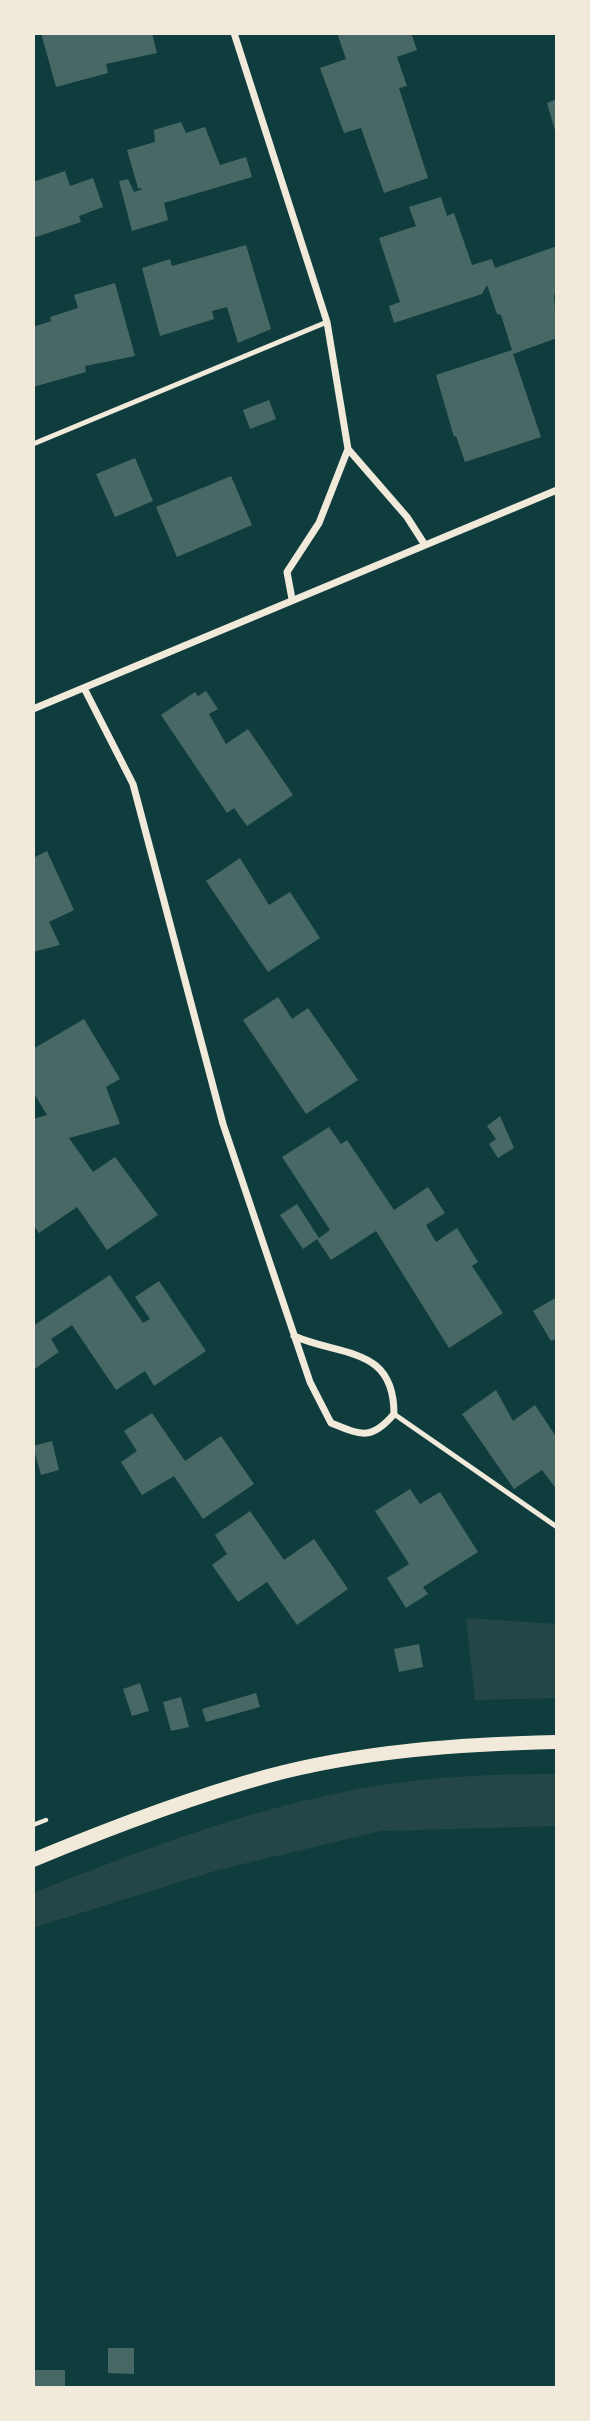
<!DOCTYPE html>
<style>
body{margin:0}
#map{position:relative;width:590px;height:2421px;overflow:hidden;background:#0f3d3e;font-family:Quicksand,sans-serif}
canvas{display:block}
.frame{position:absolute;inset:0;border:35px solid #f1e9da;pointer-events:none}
</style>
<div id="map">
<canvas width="590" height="2421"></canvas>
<div class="frame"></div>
</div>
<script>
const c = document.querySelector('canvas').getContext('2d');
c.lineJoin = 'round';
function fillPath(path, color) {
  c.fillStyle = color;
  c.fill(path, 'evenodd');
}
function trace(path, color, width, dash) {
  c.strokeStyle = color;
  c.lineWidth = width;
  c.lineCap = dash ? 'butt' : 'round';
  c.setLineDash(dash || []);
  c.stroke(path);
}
const green = new Path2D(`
 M466 1618 557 1624V1698L475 1700Z
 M557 1774V1826L381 1831 218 1870 33 1928V1893C147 1848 261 1804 382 1785 440 1776 499 1774 557 1774Z`);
const building = new Path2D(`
 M41 33H152L157 53 106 64 108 73 56 87Z
 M337 33H411L417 50 397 57 407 86 399 88 428 178 384 193 361 128 344 133 320 68 346 59Z
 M557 99V133L556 134 547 103Z
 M181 122 186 133 205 127 220 165 246 157 252 177 164 203 168 220 132 231 119 181 128 179 134 192 143 189 138 188 127 150 155 142 154 130Z
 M65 171 70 186 93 178 103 207 79 216 81 222 33 238V182Z
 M441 197 447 216 454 213 472 265 492 259 495 268 557 246V294L554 295 557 338 513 354 541 437 465 462 456 436 454 437 436 375 512 350 501 315 497 314 487 285 482 294 394 323 389 306 400 302 379 238 416 226 409 207Z
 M246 245 271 329 238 343 227 307 212 311 214 319 160 336 142 268 170 259 172 266Z
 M115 283 135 356 85 366 86 372 33 387V327L51 321 50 317 78 308 74 295Z
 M269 400 276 419 250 429 243 410Z
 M135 458 153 501 115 517 96 474Z
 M231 476 252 525 177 557 156 507Z
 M206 691 218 709 209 714 226 744 248 729 293 795 247 826 234 808 227 813 161 715 195 692 198 696Z
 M47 851 74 910 49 922 60 945 33 952V858Z
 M240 858 269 905 290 892 320 938 268 972 206 881Z
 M278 997 292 1019 308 1008 358 1080 306 1114 243 1020Z
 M84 1019 120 1079 106 1087 120 1124 69 1138 93 1172 115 1157 158 1215 107 1250 77 1207 39 1233 33 1225V1119L47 1115 33 1092V1049Z
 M500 1116 514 1148 498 1158 489 1144 496 1139 487 1126Z
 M329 1127 341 1144 347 1140 394 1210 428 1187 445 1213 426 1225 436 1242 457 1228 478 1262 472 1266 503 1313 449 1348 376 1231 331 1260 317 1239 303 1249 280 1215 297 1204 319 1238 330 1230 282 1157Z
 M110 1275 143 1323 150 1319 135 1297 159 1281 206 1351 154 1386 145 1371 116 1390 72 1325 51 1339 59 1352 33 1370V1326Z
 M557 1297V1338L551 1341 533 1311Z
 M496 1390 513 1421 535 1405 557 1438V1490L542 1470 514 1489 462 1414Z
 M152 1413 185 1461 221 1436 254 1484 203 1519 174 1476 142 1495 121 1462 137 1451 124 1431Z
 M52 1441 59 1470 41 1475 33 1446Z
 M410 1489 420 1504 440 1492 478 1552 423 1587 428 1594 406 1608 387 1578 409 1564 375 1511Z
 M250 1511 284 1560 314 1539 348 1589 297 1625 267 1582 238 1602 212 1565 227 1554 215 1535Z
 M419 1644 423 1667 399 1672 394 1649Z
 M140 1683 149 1711 132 1716 123 1689Z
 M256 1693 260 1707 206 1722 202 1709Z
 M181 1697 189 1727 171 1731 163 1702Z
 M108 2348H134V2374L108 2373Z
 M33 2370H65V2388H33Z`);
const path = new Path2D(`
 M33 1825 46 1820`);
const service = new Path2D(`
 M33 444 327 322
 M394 1414 557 1527`);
const minor = new Path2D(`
 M234 33 327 322 348 449 319 523 287 572 292 599
 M348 449 407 517 425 545
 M84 688 133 784 223 1124 310 1382 331 1423C361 1435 371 1441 394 1414 394 1346 342 1357 294 1336
 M33 709 557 490`);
const secondary = new Path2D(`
 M33 1860C110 1828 188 1798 268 1776 361 1751 461 1744 557 1742`);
fillPath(green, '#244646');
fillPath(building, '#486865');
trace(path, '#f1e9da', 4.5);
trace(service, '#f1e9da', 5);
trace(minor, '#f1e9da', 7);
trace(secondary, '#f1e9da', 14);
</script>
